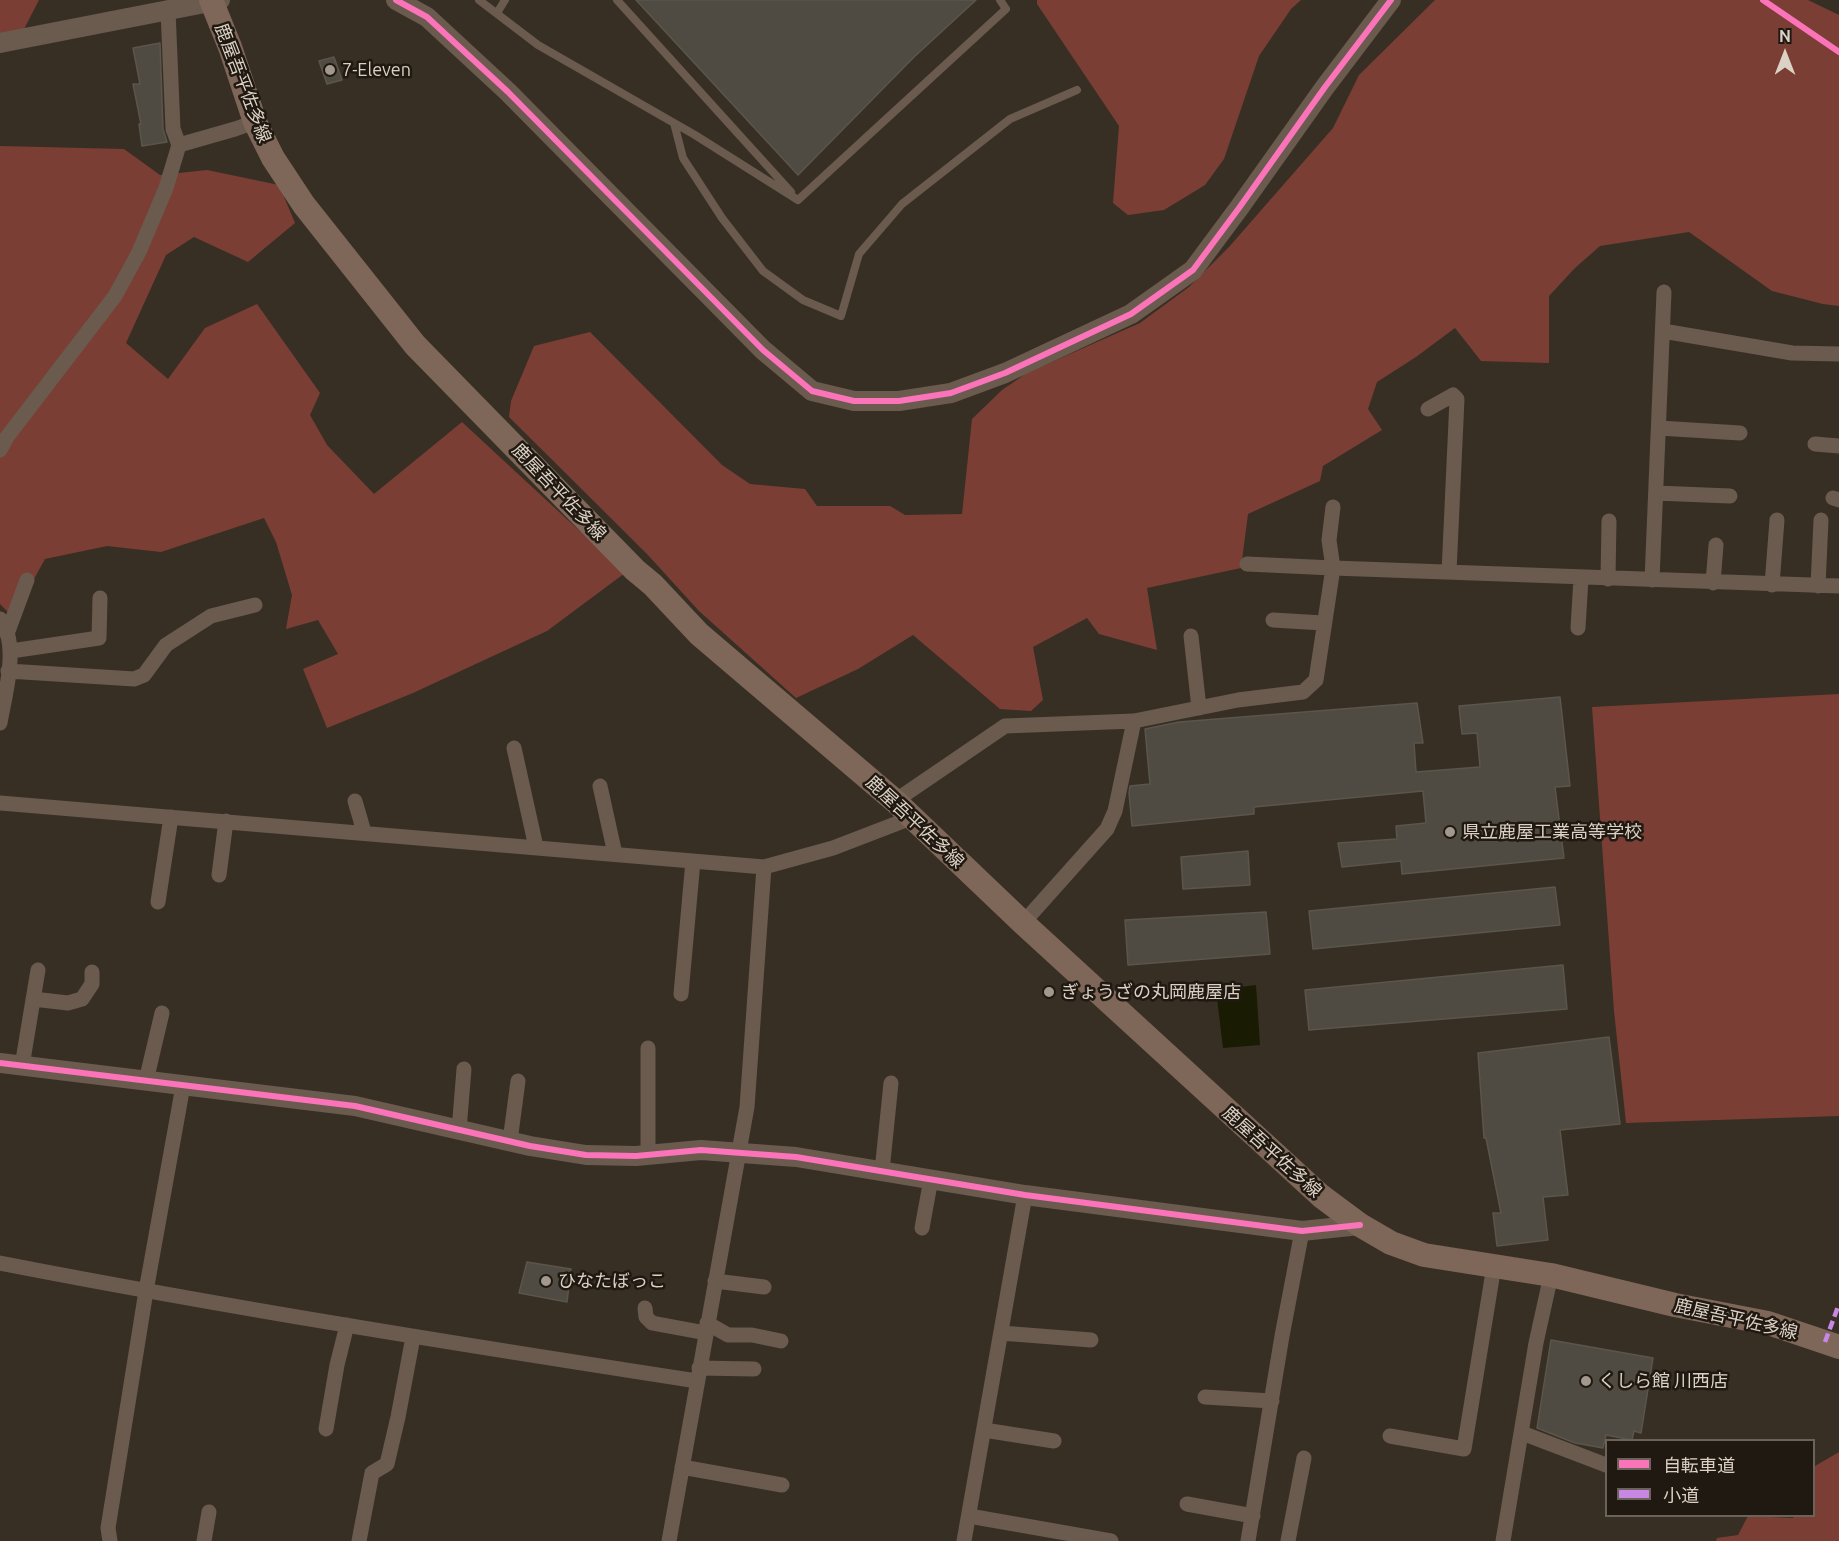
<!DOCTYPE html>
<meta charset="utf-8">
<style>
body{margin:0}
#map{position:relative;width:1839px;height:1541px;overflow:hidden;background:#372f24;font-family:Ubuntu,"Noto Sans JP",sans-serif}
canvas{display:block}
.legend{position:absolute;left:1605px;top:1439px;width:210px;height:78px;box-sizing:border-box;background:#201911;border:2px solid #6b6359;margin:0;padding:8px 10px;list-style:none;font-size:18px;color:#dbd1c5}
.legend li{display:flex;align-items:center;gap:12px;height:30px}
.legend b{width:30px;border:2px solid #6b6359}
.north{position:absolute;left:1755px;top:24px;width:60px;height:60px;-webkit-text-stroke:4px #201911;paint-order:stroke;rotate:0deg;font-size:16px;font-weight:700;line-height:24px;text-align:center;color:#dbd1c5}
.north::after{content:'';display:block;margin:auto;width:21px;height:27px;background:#dbd1c5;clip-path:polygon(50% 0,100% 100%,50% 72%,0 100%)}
</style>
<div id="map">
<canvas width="1839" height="1541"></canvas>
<ul class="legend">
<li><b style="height:8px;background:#fb73b8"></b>自転車道</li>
<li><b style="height:8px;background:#c787e3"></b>小道</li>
</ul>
<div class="north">N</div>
</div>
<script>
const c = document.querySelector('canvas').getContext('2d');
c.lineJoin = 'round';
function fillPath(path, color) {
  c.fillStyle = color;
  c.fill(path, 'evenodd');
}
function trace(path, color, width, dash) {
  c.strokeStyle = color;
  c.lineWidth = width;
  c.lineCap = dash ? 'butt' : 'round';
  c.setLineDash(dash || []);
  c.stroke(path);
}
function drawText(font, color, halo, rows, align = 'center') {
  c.font = font + ' Ubuntu,"Noto Sans JP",sans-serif';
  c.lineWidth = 5;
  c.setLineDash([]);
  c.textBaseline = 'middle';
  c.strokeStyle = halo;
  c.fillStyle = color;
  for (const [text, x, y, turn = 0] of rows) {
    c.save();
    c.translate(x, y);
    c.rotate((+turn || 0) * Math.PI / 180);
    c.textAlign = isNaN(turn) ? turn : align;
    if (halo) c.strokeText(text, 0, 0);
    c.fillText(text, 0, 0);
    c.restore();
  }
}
const green = new Path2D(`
 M0 0H39L23 31 0 39Z
 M1037 0H1301L1291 9 1259 56 1224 159 1205 185 1164 210 1128 215 1113 203 1119 126 1037 4Z
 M1435 0H1808L1839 15V306L1823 304 1772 291 1689 232 1600 246 1575 268 1549 296V363L1481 361 1455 328 1416 357 1377 382 1368 409 1382 430 1323 466 1320 481 1248 514 1241 568 1147 588 1157 650 1099 634 1087 618 1033 647 1043 700 1031 711 1000 709 913 635 858 669 796 698 699 611 647 554 509 417 511 401 534 346 590 332 722 465 750 484 805 489 817 506H890L905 515 962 514 972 419 1002 390 1027 373 1140 323 1189 287 1229 247 1333 128 1359 75Z
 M0 146 124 149 160 175 207 170 279 185 295 223 248 262 194 237 166 255 126 343 168 379 205 328 257 304 320 393 310 415 327 445 374 494 462 422 625 573 547 631 413 693 327 728 303 669 338 654 318 620 286 629 292 595 276 542 264 518 161 552 107 546 45 559 13 617 0 604Z
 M1839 694V1116L1626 1123 1614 1011 1592 707Z
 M1839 1452V1541H1716L1717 1538 1738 1535 1748 1516 1793 1518 1794 1516H1814V1469L1815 1466Z`);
const water = new Path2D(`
 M1256 985 1260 1045 1223 1048 1216 990Z`);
const building = new Path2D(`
 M636 0H976L914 57 798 175Z
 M160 43 163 129 167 142 142 146 139 124H141L133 84H140L133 48Z
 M334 57 342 80 327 84 319 61Z
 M1560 697 1570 786 1555 787 1564 858 1402 874 1401 861 1342 867 1338 843 1397 839 1396 826 1426 823 1423 791 1254 807V814L1132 826 1129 793 1130 786 1150 784 1145 729 1179 722 1417 703 1423 743H1414L1416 772 1480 767 1477 733 1462 734 1459 706Z
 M1248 851 1250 885 1183 889 1181 857Z
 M1555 887 1560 925 1313 949 1309 911Z
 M1266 912 1270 954 1128 965 1125 920Z
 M1563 965 1567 1009 1309 1030 1305 990Z
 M1609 1037 1620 1124 1560 1130 1568 1195 1543 1197 1548 1240 1497 1246 1493 1213H1501L1486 1138H1484L1478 1053Z
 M527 1262 571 1269 567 1302 519 1293Z
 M1551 1340 1653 1358 1641 1433 1634 1431 1632 1440 1606 1435 1603 1448 1575 1443 1537 1428Z`);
const path = new Path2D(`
 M1763 0 1839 52`);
const service = new Path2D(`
 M479 0 538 45 695 135 798 200
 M617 0 791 192
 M497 13 505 0
 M674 123 683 158 722 218 763 271 803 300 841 316 859 254 902 204 1010 119 1077 90
 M798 200 1006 9 1000 0`);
const minor = new Path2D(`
 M168 10 173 129 179 145
 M1663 331 1792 353 1839 354
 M1428 409 1453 395 1457 399 1449 572
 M1659 428 1740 433
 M1815 444 1839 446
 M0 450 7 437 115 296 139 252 166 188 179 145 235 129 255 122
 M1656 493 1730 496
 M1833 498 1839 500
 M1247 564 1333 568 1329 540 1333 507
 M1608 579 1609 521
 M1652 580 1664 292
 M1713 583 1716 545
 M1772 585 1777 520
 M1818 586 1821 520
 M0 619C20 644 5 694 0 723
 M1273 620 1323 623
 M1578 628 1581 578
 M7 634 27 580
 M1191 636 1199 708
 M11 651 99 638 100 598
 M8 671 134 679 144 675 166 645 211 616 255 605
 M514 748 536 847
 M600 786 615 854
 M355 801 364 832
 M895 801 1005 726 1134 721 1238 700 1303 692 1316 680 1333 568 1839 586
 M0 803 764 867 833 848 911 818
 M219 875 226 821
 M158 902 171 817
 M1023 923 1107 829 1115 811 1134 721
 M681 994 693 861
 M33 999 68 1003 82 999 92 984V972
 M22 1066 38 970
 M146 1081 162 1013
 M459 1130 464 1069
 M510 1141 518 1081
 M648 1155V1048
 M882 1171 891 1083
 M922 1228 931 1179
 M0 1263C231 1308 464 1345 697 1381
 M715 1281 764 1287
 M645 1308 646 1317 652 1323 706 1333
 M707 1323 728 1335H752L781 1341
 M1001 1333 1091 1340
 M699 1368 754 1369
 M1205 1397 1272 1401
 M326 1429 337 1365 347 1325
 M984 1430 1054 1441
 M1522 1433 1606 1465
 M1390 1436 1464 1449 1494 1266
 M682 1467 782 1485
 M1187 1504 1253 1516
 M969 1516 1111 1541
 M110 1541 108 1528 146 1291 183 1086
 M204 1541 209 1512
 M359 1541 372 1473 387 1464 398 1417 413 1337
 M669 1541 747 1107 764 867
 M964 1541 1025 1195
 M1248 1541 1282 1336 1302 1231
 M1288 1541 1304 1458
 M1503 1541 1536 1343 1551 1275`);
const tertiary = new Path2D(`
 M396 0 427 17 508 92 763 350 812 391 854 401H899L951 393 1005 373 1131 314 1193 270 1239 208 1325 87 1391 0
 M0 43 220 0
 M0 1063 355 1106 530 1146 586 1155 636 1156 701 1150 796 1157 1025 1195 1302 1231 1360 1225`);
const primary = new Path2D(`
 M211 0 230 47 255 122 273 158 304 205 415 345 635 570 653 585 699 634 895 801 1023 923 1321 1196 1360 1225 1391 1243 1424 1255 1551 1275 1675 1305 1768 1323 1839 1347`);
const quiet = new Path2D(`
 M1825 1342 1839 1304`);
const cycleway = new Path2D(`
 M396 0 427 17 508 92 763 350 812 391 854 401H899L951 393 1005 373 1131 314 1193 270 1239 208 1325 87 1391 0
 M1763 0 1839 52
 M0 1063 355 1106 530 1146 586 1155 636 1156 701 1150 796 1157 1025 1195 1302 1231 1360 1225`);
const markers = [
 [330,70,6,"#a2988d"],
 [1450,832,6,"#a2988d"],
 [1049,992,6,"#a2988d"],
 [546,1281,6,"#a2988d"],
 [1586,1381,6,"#a2988d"]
];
const poiNames = [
 ["7-Eleven",342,70],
 ["県立鹿屋工業高等学校",1462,832],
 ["ぎょうざの丸岡鹿屋店",1061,992],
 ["ひなたぼっこ",558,1281],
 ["くしら館 川西店",1598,1381]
];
const streetNames = [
 ["鹿屋吾平佐多線",243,83,69],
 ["鹿屋吾平佐多線",559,492,46],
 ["鹿屋吾平佐多線",915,822,43],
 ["鹿屋吾平佐多線",1272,1152,42],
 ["鹿屋吾平佐多線",1736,1319,13]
];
fillPath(green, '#7b3e34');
fillPath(water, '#191c03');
fillPath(building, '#504b42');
trace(building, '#5a564c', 1.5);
trace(path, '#71655b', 3, [3, 4.5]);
trace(service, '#6b5a4e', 8);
trace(minor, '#6b5a4e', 15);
trace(tertiary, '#6b5a4e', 20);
trace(primary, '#7e6758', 24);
trace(quiet, '#c787e3', 4.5, [9, 4.5]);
trace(cycleway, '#fb73b8', 6);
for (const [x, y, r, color] of markers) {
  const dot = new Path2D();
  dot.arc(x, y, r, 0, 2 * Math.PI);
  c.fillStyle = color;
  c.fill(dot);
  trace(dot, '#201911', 2);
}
drawText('18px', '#dbd1c5', '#201911', poiNames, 'left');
drawText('18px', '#dbd1c5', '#201911', streetNames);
</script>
